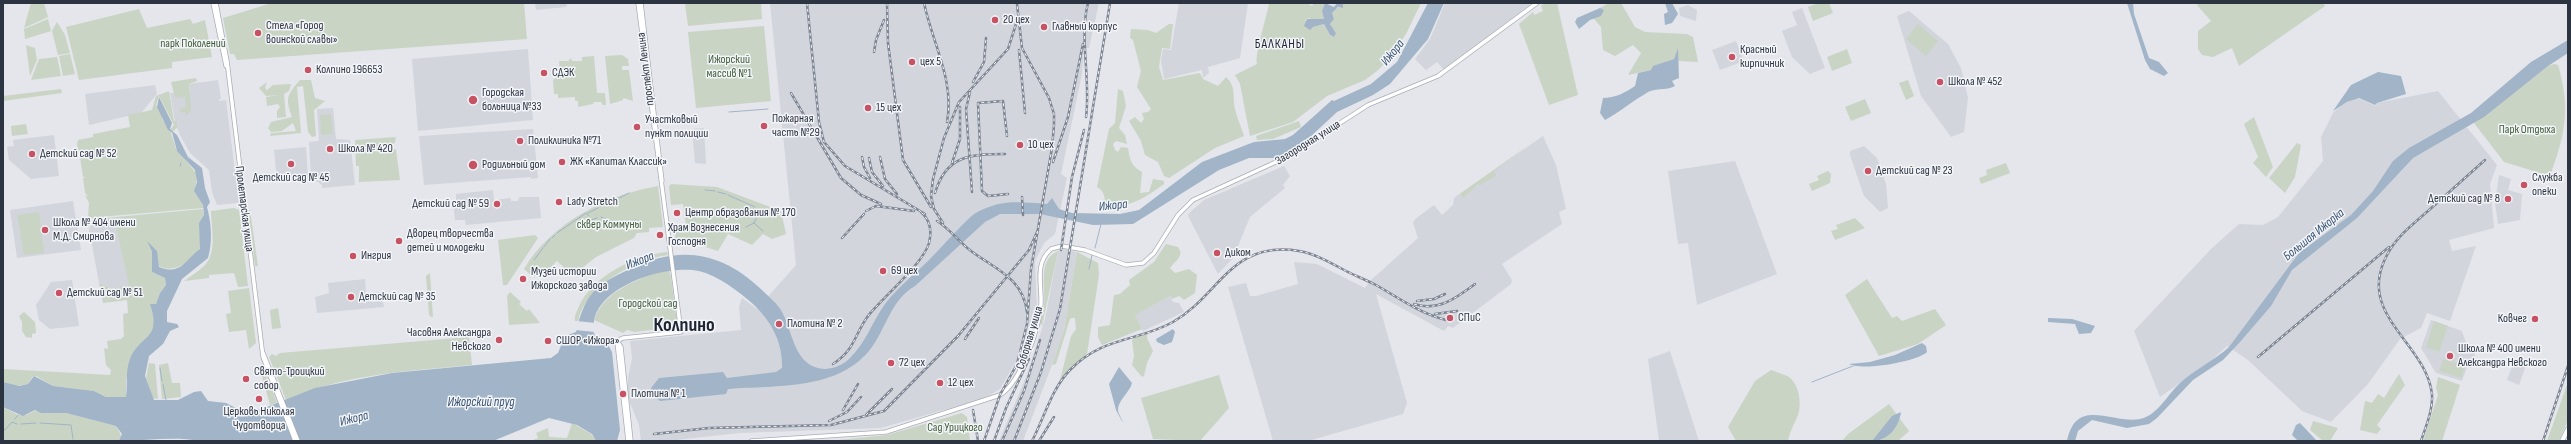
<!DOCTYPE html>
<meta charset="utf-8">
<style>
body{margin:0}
#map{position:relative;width:2571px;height:444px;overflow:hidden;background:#e4e6eb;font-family:"Sofia Sans Condensed",sans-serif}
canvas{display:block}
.frame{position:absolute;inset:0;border:4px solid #2c3442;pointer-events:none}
</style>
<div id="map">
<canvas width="2571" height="444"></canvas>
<div class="frame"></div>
</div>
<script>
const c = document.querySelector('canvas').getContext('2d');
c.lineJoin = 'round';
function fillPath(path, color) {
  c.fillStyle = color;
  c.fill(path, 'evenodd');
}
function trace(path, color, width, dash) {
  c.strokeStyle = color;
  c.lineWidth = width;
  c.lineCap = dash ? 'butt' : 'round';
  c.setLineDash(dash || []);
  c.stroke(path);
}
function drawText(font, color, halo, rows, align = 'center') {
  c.font = font + ' "Sofia Sans Condensed",sans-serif';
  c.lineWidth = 3;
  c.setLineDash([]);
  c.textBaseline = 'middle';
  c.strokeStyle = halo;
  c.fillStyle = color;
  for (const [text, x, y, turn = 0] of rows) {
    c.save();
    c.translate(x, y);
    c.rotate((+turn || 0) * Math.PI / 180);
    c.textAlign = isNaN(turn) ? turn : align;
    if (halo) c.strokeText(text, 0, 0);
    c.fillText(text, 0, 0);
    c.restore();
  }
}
const built = new Path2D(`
 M535 3H568L566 7 536 10Z
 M770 3H1099L1089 48H1084L1082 74 1061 174 1067 178 1055 234 1044 243 1035 261 1037 310 1020 363H1015L1000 389 985 398 881 428 740 433 667 441H641L639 425 628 398V378L632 358 630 341 741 330 739 307 742 298 757 309 796 265Z
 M1179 3H1248L1240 58 1208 67 1209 73 1203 78 1202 70 1164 79 1161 61 1163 49 1171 50Z
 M1445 3H1532L1444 70 1437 62 1426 70 1415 59 1430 39Z
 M1688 5 1697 10 1696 21 1680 16 1679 8Z
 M1802 8 1825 68 1810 74 1792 57 1782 31 1797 25 1792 12Z
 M1909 11 1948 44 1961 68 1968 98 1964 132 1951 137 1921 96 1897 16Z
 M1736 41 1744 61 1720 70 1712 50Z
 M528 49 533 120 418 131 412 59Z
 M218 80 221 98 218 101 226 100 239 203 217 205 212 192 209 170 190 153 180 135 175 122 170 93 190 91 189 84Z
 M155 85 157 94 141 113 89 125 85 94Z
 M2438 91 2497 165 2490 184 2494 228 2449 240 2452 251 2476 246 2450 321 2427 313 2421 328 2400 339 2368 384 2331 422 2302 411 2248 360 2227 346 2211 361 2160 397 2134 331 2211 249 2239 224 2263 225 2278 217 2323 161 2321 137 2333 113 2342 105 2357 98 2376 106 2377 103Z
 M333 108 336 139 350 140 355 185 322 188V185L311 177 309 142 319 141 317 109Z
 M704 128 706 164 695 163 692 129Z
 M533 129 538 178 531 179V177L424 185 419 136Z
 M54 135 59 176 31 179 9 160 7 147 14 146 13 140Z
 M1543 136 1556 165 1566 209 1559 212 1562 224 1502 264 1512 280 1511 284 1453 328 1448 326 1444 331 1376 294 1407 403 1403 414 1308 441H1273L1228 287 1246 283 1250 296H1256L1298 284 1294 262 1317 264 1365 288 1370 281 1418 238 1413 223 1415 219 1434 205 1442 215 1453 205 1454 198Z
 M1864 146 1877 158 1886 184 1888 208 1880 212 1864 196 1850 155V151Z
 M306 147 308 178 277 180 274 150Z
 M1735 161 1777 274 1697 305 1688 243 1678 244 1668 171Z
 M1284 166 1290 176 1283 185 1285 188 1250 217 1233 258 1218 274 1188 216 1189 213 1204 200Z
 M2499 175 2511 179 2508 190 2522 194 2520 220 2498 224 2495 203Z
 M493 190 494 200 511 198V201H518L519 197H539L541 218 466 225 465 220H455L453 200H456V194Z
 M73 201 81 250 17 258 10 210Z
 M100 223 101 226 115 223 130 285 112 289 99 283 89 229 91 225Z
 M1062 249 1077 252 1064 330 1052 365 1023 441H999L1026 377 1045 319 1058 251Z
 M365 279 366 293 381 292 384 307 317 313 315 297 329 293 328 283Z
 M72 280 79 326 50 329 39 320 36 305 51 282Z
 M1170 296 1173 302 1179 303 1184 312 1143 331 1134 315Z
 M2431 320 2462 331 2467 345 2477 348 2471 368 2467 367 2462 381 2436 373 2421 348Z
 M1670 351 1699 441H1700H1659L1648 359Z
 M2514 361 2526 365 2519 385 2507 380Z`);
const green = new Path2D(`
 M31 3H44L48 17 24 28Z
 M272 3H524L527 39 237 60 234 54H230L223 18Z
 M685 3H761L762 19 688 26Z
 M1269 3H1307L1312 6 1314 3H1325L1322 11 1324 19 1315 21 1309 18 1305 20 1313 27 1324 24 1330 35 1333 37 1336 33 1330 24 1334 19 1332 13 1337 8 1343 7V3H1421L1406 34 1387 61 1377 71 1365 80 1327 96 1293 122 1250 136 1240 84 1235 75 1257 64C1254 56 1267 16 1269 3Z
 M1545 3H1557L1578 95 1549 105 1519 24 1533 12 1534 15 1543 11 1541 6Z
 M1609 3H1621L1635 27 1645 32 1687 34 1693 37 1698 62 1678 61V49L1674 59C1665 61 1658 68 1650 70 1643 72 1636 73 1628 75L1641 53 1633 45 1615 56 1603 50 1601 27 1594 19 1604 10 1600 8Z
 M1819 3H1829L1833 13 1813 21 1808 7Z
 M2200 3H2323L2325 6 2239 66 2232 48 2213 57 2202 55 2198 49V31L2211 21 2197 5Z
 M139 9 147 28 190 19 193 24 205 20 212 57 172 62V68L79 80 66 27Z
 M48 19 51 31 25 39 24 29Z
 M57 22 65 35 70 53 58 55 52 31Z
 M1169 24H1173L1170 49 1162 48 1159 67 1163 80 1200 73 1203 79 1218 86 1226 77C1237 87 1232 97 1235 109 1237 118 1241 127 1244 136L1215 148 1169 178 1164 176 1158 162 1145 155 1141 141 1129 121 1135 117 1141 123 1144 119 1142 113 1148 112 1151 109 1137 87 1141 71 1133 40 1130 38 1131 29 1148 30 1156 33Z
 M1918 24 1938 41 1926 56 1906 39Z
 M764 26 771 101 696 108 688 32Z
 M26 45 35 48 37 60 30 76Z
 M1847 49 1852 63 1832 71 1827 57Z
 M70 54 75 74 63 76 59 56Z
 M622 55 628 59 629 66H622V70H629L633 101 623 98V100L610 104 605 56Z
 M594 56 597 93H605L606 105H603L601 102H594L593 104 578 107V101H575V97L558 98V94H554L553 80 560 75 559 61H568L571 58 572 61H582V57Z
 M57 57 61 76 31 80 39 59Z
 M2554 64 2558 65C2571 109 2565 135 2550 176L2504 162 2474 123 2548 66Z
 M196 78 197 81 189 84 191 111 186 115 185 112 180 113V109L186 107 185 97 175 98 171 82Z
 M300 80H311L315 98 325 101 314 110 316 136 312 137 308 132 303 86 297 87 301 133 270 136 271 133 296 131 293 123 282 131 271 132 268 128 271 122 292 117C285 98 287 95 300 80Z
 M1908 80 1914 96 1906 100 1899 83Z
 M267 82 265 88 267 90 273 85 291 84 289 91 284 94 286 117 277 118V111L280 107 278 104 267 106 266 97 280 95 266 96 259 88Z
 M61 89 62 93 3 101V96Z
 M1118 89 1123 91 1126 106 1119 128 1125 135 1127 144 1116 141 1113 144 1115 150 1118 152 1121 147 1128 148C1130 160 1131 166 1142 172L1140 193 1149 192 1153 179 1164 181V184C1145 198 1129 208 1105 207 1105 199 1105 191 1097 187L1109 129 1115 123Z
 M169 91 174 121 177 122V128L171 133 176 149 197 174 195 192 203 205V208L88 218 89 203 85 195 89 197 85 193 83 178 86 177H83L80 157 84 155H80L77 145 78 140 93 137V134L130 127 128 115 152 110 156 96ZM159 96 174 125 170 130 162 119V115L156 105Z
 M1865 99 1871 113 1851 121 1845 107Z
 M331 114 333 134 321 135 320 115Z
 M2254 117 2273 167 2266 177 2253 163 2258 157 2244 124Z
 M1299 121 1301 127 1273 139 1257 140 1256 136Z
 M26 124 28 134 12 136 11 126Z
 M396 137 395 142 391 147 396 150 400 180 359 182V166H356L355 140Z
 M1533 142 1494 171 1496 176 1480 185 1478 184 1463 198 1461 194 1454 198Z
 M2297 143 2301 145 2295 177 2285 193 2269 178Z
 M2006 163 2010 173 1981 184 1979 178 1987 175 1986 170Z
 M1828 171 1831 174 1830 183 1812 191 1809 184 1819 180 1817 176Z
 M671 184 717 187 781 211 786 234 772 239 763 234 752 245 728 234 718 251 699 245 676 243 674 227 686 225 683 204 671 205 669 186Z
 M658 186 663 227 649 228V232L637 233 634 238 596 257 582 268 578 267 572 275 557 261 542 276H532L524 269C551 223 606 195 658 186Z
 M234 208 239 210 248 286 238 287 234 273 209 275V278L184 281C190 276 198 272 204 266 218 253 211 227 211 211Z
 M203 209 204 216C195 225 203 236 200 248 197 260 170 276 158 265L156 249 152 251V272L165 278 166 285 160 293 156 304H151L155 327 152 333 134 353 126 380V397H106L94 391 53 386 36 376H33L28 384 16 386 3 382V369L110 375 111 370 106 365 104 348 108 349 107 341 121 339 124 336 123 314 128 313 127 300 103 303 99 283 112 289 129 285 115 223 106 225 105 218Z
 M248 210H250L258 266H255Z
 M39 212 44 253 24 255 17 215Z
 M1855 218 1865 228 1835 240 1831 231 1838 229 1836 225Z
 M535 235 538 238 507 285H503L498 240Z
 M1166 244 1178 247C1185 256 1175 261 1170 268L1175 273 1189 269 1197 275 1195 293 1184 300 1179 296 1172 299 1170 296 1135 315 1142 329 1102 345 1098 337V327L1110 325 1114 295 1120 294 1130 285 1129 280 1154 262Z
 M1058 251 1042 326 1040 324C1041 318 1044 312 1044 306 1046 288 1037 260 1058 251Z
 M667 252 668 255C635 259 585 286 578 321H575C574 316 577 311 579 306 593 276 635 255 667 252Z
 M1077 252 1098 263 1099 275 1087 354 1067 371 1059 384 1071 336 1076 329 1075 318H1072L1070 319 1056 364 1052 365 1064 330Z
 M661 271H669L671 277 677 323 674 327 635 332 627 330 623 333 594 320C603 292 636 280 661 271Z
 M430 273 433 317H431L429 315 426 276Z
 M1867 279 1892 318 1897 316 1902 321 1935 309 1946 325 1918 344 1879 356 1845 295Z
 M249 288 256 343 249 349 246 330 229 332 226 314 231 313 228 291Z
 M510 292 521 302 519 304 527 311 529 309 540 323 509 325 507 296Z
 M278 308 281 328 272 329 270 310Z
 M24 312 35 322 36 333 32 334V338L26 337 22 331V322L19 316Z
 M2434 321 2448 326 2439 352 2426 347Z
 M1148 333 1147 338 1153 351 1147 363 1144 376 1142 377 1132 365 1134 356 1132 340 1135 337Z
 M469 337 472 365C409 371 344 374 286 400L269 357 272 354 276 356 280 353Z
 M2443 359 2465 366 2461 378 2439 371Z
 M149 363 155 364 158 399 152 398 146 378Z
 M168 363 172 383H180L181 397 162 399 159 365Z
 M259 366 266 374 277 403 270 405Z
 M1771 370C1776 372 1784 374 1789 377 1799 384 1802 404 1798 415 1794 425 1791 428 1788 441H1736L1728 427 1755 381Z
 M2399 374 2405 385 2377 425 2381 429 2377 434 2360 430 2365 401 2372 403 2378 394 2384 398Z
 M1219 375 1229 408 1200 441 1153 439 1141 398Z
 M2438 377 2460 385 2442 441H2423L2438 395 2436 388Z
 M2568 382V420L2559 441H2547Z
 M1889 404 1909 431 1898 441H1842L1848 434Z
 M3 407 18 415H26L37 410 41 413H66L116 426 122 437 119 441H3Z
 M962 413 967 417 970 441H828L887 435Z
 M2313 421 2338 428 2330 441H2323L2310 430Z
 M572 423 591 434 596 441H531L538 438 536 433 548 428 549 437 567 438Z`);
const water = new Path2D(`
 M1325 3 1334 7 1337 3H1343V8L1338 7 1332 13 1334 19 1330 24 1336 33 1334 37 1330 35 1324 24 1313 27 1310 30 1304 26 1307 19H1324L1322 11Z
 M1428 3H1444L1428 39 1390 84 1373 95 1337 112 1309 138 1287 154 1276 158H1249L1219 170 1133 224 1093 225 1040 214H1000L985 222 915 286C891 300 887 326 872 347 840 391 777 385 728 389L726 394 660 401 654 396 651 388 659 378 723 372 727 378 776 372 782 368C783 342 771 321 753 304 738 291 719 276 699 271 667 264 600 285 594 321 593 326 592 331 595 335L604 338 612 352 620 430 617 441H596L592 434 577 425 549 418 493 441H200C172 436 148 441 119 441L122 434 116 426 66 413H41L35 410 23 416 3 407V382L19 386 28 384 34 376 53 386 94 391 106 397H126C128 384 125 372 130 359 141 333 162 341 150 304H156L160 293 166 285 165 278 152 272V251L147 241 157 251 159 267C181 276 186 259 200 249L199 223 204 215 203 205 194 191 197 182 195 170 177 151 172 132 168 130 157 107 159 97 172 123 170 129 177 135 188 157 202 168 205 188 210 202 207 207C211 222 213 241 208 258L182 279 167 311V322L177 324 179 327 170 331 163 344 149 356 145 376 154 400H178L194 392 201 391 208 401 226 403 236 408 262 409 315 388 392 373 551 358 558 353 565 336 576 332C585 294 595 285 630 269 680 245 721 251 762 290 769 297 778 304 782 312 793 332 794 367 824 369 833 369 843 365 849 359 866 343 872 322 885 304 898 287 915 274 930 259 945 244 958 228 974 214 1000 199 1018 202 1047 204L1052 198 1059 209 1072 213 1120 214 1139 210 1202 162 1254 142 1285 139 1293 135 1332 100 1334 101 1371 84 1397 62Z
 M1665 3H1672L1678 14 1672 23 1665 25 1664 14 1668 12Z
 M2127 3H2133L2134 14 2149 58 2159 62 2168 73 2164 76 2150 69 2145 60Z
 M1600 8 1604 10 1601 16 1590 20 1579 29 1575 22 1577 18Z
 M2568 40V53L2548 66 2484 117 2413 158 2357 218 2292 270 2271 306 2240 342 2223 360 2193 380 2157 418 2149 424 2127 428 2092 420 2078 431 2075 441H2067C2076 396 2112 424 2140 419 2157 416 2168 394 2180 383 2195 369 2214 361 2229 347L2299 253 2351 215 2373 191 2393 161 2409 148 2471 113 2531 62Z
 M1678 48 1679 78 1672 81 1675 86C1666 91 1654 87 1645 94 1630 103 1621 111 1605 120L1600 113 1603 98C1615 98 1625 93 1635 86L1638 73 1651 70 1653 66 1674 59Z
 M2378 72 2401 76 2406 94 2377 103 2375 105 2359 98 2347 102 2333 111 2351 85Z
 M2048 318 2072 319 2095 326 2091 333 2079 334 2075 324 2048 322Z
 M1173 329 1175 332 1172 342 1164 345 1157 342 1156 339Z
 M1922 343 1926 346 1927 352C1916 362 1862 371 1849 364L1870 362 1895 355Z
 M1119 367 1132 383C1130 392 1117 401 1118 411 1119 415 1122 419 1123 423L1116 410 1109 384Z
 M1901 412C1899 427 1888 441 1872 441L1892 416Z
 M2300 423 2317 441H2298L2292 435 2296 425Z`);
const pier = new Path2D(`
 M576 321 596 323 595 332 575 330Z`);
const stream = new Path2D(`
 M729 112 768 109
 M180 166 181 163
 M705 190 715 191
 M718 192 726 194
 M728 195 755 207
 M619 198 629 193
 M601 206 617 199
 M758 209 770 214
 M588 213 598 208
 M601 217 618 224
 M591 220 597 218
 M623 223 636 220
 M754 223 763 231
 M620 226 628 231
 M746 227 754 223 758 215
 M557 233 586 213 589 216
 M552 238 555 235
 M544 247 550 239
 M1095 248 1101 224
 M534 260 543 248
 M1089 269 1092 255
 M160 368 162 381
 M1812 382 1853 366
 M163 384 166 400
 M15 419 18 415
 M40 423 71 425 73 439
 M21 424 36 423
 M3 432 12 422 17 424`);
const secondary = new Path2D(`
 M213 3 226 66
 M216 3 227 61 263 357 295 441
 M641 3 662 181
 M617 341 623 338 681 332 638 3
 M617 341 621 347 631 441
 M617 342 628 441
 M263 353 298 441
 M751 441 886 432 1000 395C1021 382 1039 329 1041 304 1042 285 1034 264 1051 249L1062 246 1085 250 1126 265 1143 263 1154 253 1178 215 1193 200 1289 156 1368 105 1438 76 1537 3`);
const primary = new Path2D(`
 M2562 441 2568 429`);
const rail = new Path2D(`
 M807 3 819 122 824 142 845 166 925 214
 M887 3 888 43 903 160 931 207
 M924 3C932 42 955 81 947 122
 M1019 50 1025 113
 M874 52 876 40 884 20
 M973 82 984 62 986 38
 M970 92 966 109 972 192
 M791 93 841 178 861 195 881 204
 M1086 117C1091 80 1079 38 1088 3
 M1007 136 1003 101 978 103 982 191 988 196 1008 194
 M862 157 864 167 870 178
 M880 157 885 179 897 194
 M869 158 872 172 883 186
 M1053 162 1068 117 1083 44
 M952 163 960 139V107
 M935 193C946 155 971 154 1005 154
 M1022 197 1023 215
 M866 211 876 206 914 211
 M937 221C950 229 959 242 971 251 995 269 1023 278 1027 312
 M943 223 934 209 931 196 933 179 944 138 959 102 1008 49 1017 21
 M842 238 864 214
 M1061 250 1072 177 1084 130
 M1417 301 1434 299 1445 294
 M1414 304C1438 312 1456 298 1475 284
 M1435 314 1457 311
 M965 339 979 318
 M2258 357 2389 247
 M833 364C855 350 854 335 868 316 883 297 923 264 929 243 932 231 930 220 921 212
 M843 410 858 384
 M973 410 978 441
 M866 415 892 389
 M829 421 847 412 861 397
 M654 434 709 428 831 425 884 411 958 336 1029 250 1037 232
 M984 441 1000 395 1017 364 1027 324 1031 269 1052 148 1054 125V114L1049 98 1022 48 1017 4
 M994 441 1006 408 1029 359
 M1002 441 1024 391 1040 340
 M1014 441 1041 372 1060 309 1110 3
 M1032 441C1044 418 1052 388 1070 370 1103 336 1137 342 1173 322 1220 295 1231 240 1299 251 1316 254 1331 263 1346 271 1356 276 1366 280 1376 285 1399 298 1419 313 1446 320
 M1039 441 1054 417
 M2421 441C2426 426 2433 410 2432 394 2426 342 2355 315 2387 255 2396 237 2413 224 2428 211 2447 194 2466 177 2485 160
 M2543 441 2568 366`);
const markers = [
 [995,20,4,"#c75263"],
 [1044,27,4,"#c75263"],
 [258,33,4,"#c75263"],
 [1732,57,4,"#c75263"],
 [912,62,4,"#c75263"],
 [308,70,4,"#c75263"],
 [544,73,4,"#c75263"],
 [1940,82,4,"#c75263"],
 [473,100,5,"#c75263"],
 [868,108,4,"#c75263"],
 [764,126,4,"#c75263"],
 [637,127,4,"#c75263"],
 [520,141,4,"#c75263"],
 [1020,145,4,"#c75263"],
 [330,149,4,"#c75263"],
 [32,154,4,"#c75263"],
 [562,162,4,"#c75263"],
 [291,164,4,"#c75263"],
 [473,165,5,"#c75263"],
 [1868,171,4,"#c75263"],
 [2524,185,4,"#c75263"],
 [2508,199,4,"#c75263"],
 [559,202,4,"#c75263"],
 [497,204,4,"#c75263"],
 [677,213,4,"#c75263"],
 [45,230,4,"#c75263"],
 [660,235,4,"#c75263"],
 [399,241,4,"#c75263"],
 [1217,253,4,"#c75263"],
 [353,256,4,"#c75263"],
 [883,271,4,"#c75263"],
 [523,279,4,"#c75263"],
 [59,293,4,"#c75263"],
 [351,297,4,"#c75263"],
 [1450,318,4,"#c75263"],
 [2535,319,4,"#c75263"],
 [779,324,4,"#c75263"],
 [499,340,4,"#c75263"],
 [548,341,4,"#c75263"],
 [2450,356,4,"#c75263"],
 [891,363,4,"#c75263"],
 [246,379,4,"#c75263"],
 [940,383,4,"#c75263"],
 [623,394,4,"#c75263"],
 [259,399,4,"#c75263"]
];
const poiNames = [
 ["20 цех",1003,20],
 ["Стела «Город",266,26],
 ["воинской славы»",266,40],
 ["Главный корпус",1052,27],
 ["Красный",1740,50],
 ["кирпичник",1740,64],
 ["цех 5",920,62],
 ["Колпино 196653",316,70],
 ["СДЭК",552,73],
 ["Школа № 452",1948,82],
 ["Городская",482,93],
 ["больница №33",482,107],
 ["15 цех",876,108],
 ["Пожарная",772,119],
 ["часть №29",772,133],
 ["Участковый",645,120],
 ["пункт полиции",645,134],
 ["Поликлиника №71",528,141],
 ["10 цех",1028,145],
 ["Школа № 420",338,149],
 ["Детский сад № 52",40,154],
 ["ЖК «Капитал Классик»",570,162],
 ["Родильный дом",482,165],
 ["Детский сад № 23",1876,171],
 ["Детский сад № 45",291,178,"center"],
 ["Служба",2532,178],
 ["опеки",2532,192],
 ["Детский сад № 8",2500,199,"right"],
 ["Lady Stretch",567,202],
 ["Детский сад № 59",489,204,"right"],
 ["Центр образования № 170",685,213],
 ["Школа № 404 имени",53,223],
 ["М.Д. Смирнова",53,237],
 ["Храм Вознесения",668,228],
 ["Господня",668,242],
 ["Дворец творчества",407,234],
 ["детей и молодежи",407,248],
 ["Диком",1225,253],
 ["Ингрия",361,256],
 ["69 цех",891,271],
 ["Музей истории",531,272],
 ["Ижорского завода",531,286],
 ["Детский сад № 51",67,293],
 ["Детский сад № 35",359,297],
 ["СПиС",1458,318],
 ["Ковчег",2527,319,"right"],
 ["Плотина № 2",787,324],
 ["Часовня Александра",491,333,"right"],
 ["Невского",491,347,"right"],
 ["СШОР «Ижора»",556,341],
 ["Школа № 400 имени",2458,349],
 ["Александра Невского",2458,363],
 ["72 цех",899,363],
 ["Свято-Троицкий",254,372],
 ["собор",254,386],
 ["12 цех",948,383],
 ["Плотина № 1",631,394],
 ["Церковь Николая",259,412,"center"],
 ["Чудотворца",259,426,"center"]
];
const parkNames = [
 ["парк Поколений",193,44],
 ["Ижорский",729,60],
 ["массив №1",729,74],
 ["Парк Отдыха",2527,130],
 ["сквер Коммуны",609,225],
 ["Городской сад",648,304],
 ["Сад Урицкого",955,428]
];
const streetNames = [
 ["проспект Ленина",646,69,-97],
 ["Загородная улица",1308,143,-32],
 ["Пролетарская улица",244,209,83],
 ["Соборная улица",1030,338,-73]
];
const neighbourhoodNames = [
 ["БАЛКАНЫ",1280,45]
];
const waterNames = [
 ["Ижора",1393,53,-51],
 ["Ижора",1113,206,-6],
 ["Большая Ижорка",2314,235,-39],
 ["Ижора",640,261,-21],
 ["Ижорский пруд",481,403],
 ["Ижора",354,419,-14]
];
const townNames = [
 ["Колпино",684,326]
];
fillPath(built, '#d2d5dc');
fillPath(green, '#c9d4c5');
fillPath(water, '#a1b4c8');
fillPath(pier, '#e4e6eb');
trace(stream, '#a1b4c8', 1);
trace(secondary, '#a9adb5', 5);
trace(primary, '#a4abb6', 5.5);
trace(secondary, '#fff', 3.5);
trace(primary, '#fff', 4);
trace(rail, '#7e8693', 2.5);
trace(rail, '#f3f5f8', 1, [3]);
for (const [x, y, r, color] of markers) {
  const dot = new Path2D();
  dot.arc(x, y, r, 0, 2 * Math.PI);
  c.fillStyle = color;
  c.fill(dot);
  trace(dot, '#f3f5f8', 1.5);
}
drawText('12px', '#2c3442', '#f3f5f8', poiNames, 'left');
drawText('12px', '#415d3a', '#f3f5f8', parkNames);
drawText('12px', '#2c3442', '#f3f5f8', streetNames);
c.letterSpacing = '1px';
drawText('13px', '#1e2533', '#f3f5f8', neighbourhoodNames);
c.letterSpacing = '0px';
drawText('italic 13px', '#395374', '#f3f5f8', waterNames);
drawText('bold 20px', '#1e2533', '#f3f5f8', townNames);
</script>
